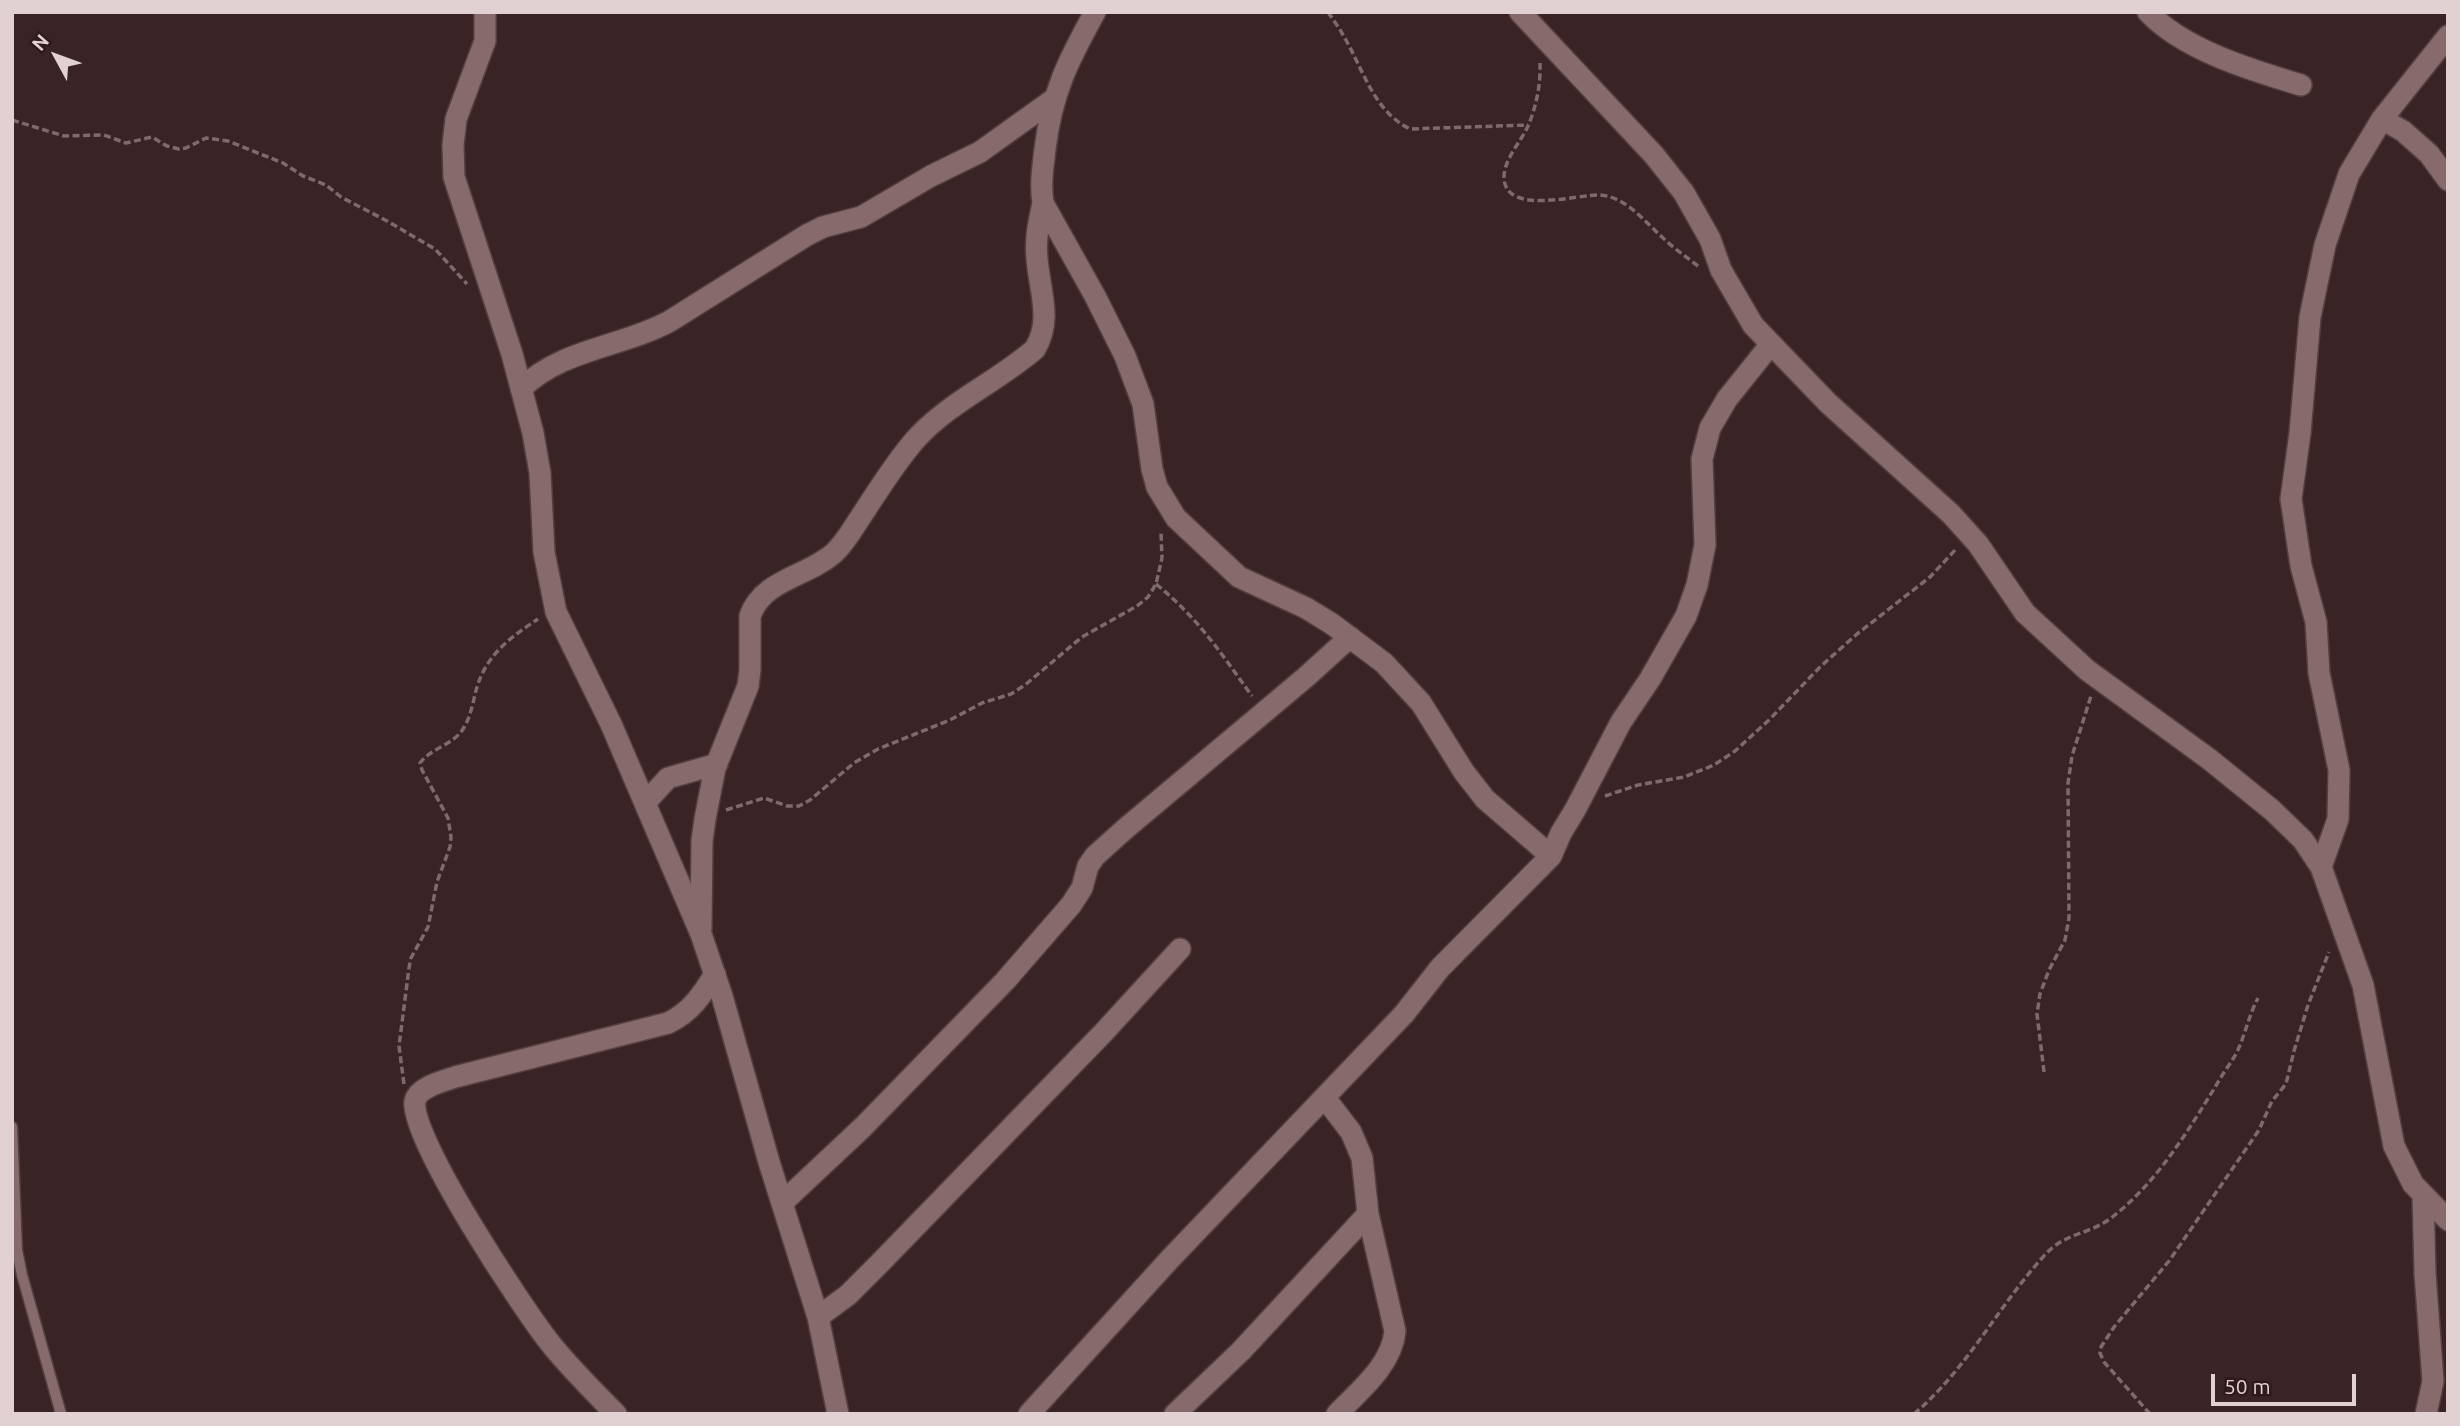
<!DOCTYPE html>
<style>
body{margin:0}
#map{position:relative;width:2460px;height:1426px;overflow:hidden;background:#3a2325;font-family:Ubuntu,sans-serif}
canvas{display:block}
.frame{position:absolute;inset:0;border:14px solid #e1d1d2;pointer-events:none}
.north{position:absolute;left:21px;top:21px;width:70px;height:70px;-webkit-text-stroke:5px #30191b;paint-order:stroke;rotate:311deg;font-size:19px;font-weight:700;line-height:28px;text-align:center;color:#e1d1d2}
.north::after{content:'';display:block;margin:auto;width:24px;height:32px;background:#e1d1d2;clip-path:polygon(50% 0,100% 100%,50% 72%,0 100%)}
.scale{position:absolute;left:2211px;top:1374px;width:145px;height:32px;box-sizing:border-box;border:4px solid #e1d1d2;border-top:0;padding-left:9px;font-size:21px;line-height:24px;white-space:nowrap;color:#e1d1d2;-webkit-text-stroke:5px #30191b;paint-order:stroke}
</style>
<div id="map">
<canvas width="2460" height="1426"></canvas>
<div class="frame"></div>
<div class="north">N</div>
<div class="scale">50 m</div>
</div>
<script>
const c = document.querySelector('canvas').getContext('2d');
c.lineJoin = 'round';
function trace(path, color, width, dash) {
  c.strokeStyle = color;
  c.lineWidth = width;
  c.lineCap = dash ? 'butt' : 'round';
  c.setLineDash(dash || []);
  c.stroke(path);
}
const path = new Path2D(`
 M1328 12C1333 20 1339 27 1343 35 1363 68 1373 111 1410 129L1528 125
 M1540 63C1541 83 1536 108 1528 126 1521 142 1503 160 1504 179 1507 216 1578 194 1600 195 1626 197 1643 220 1661 236 1672 247 1685 256 1698 266
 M12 120 64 136 104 135 126 143 152 137 167 146 179 149 186 148 206 138 228 141 283 163 303 176 326 185 341 197 387 221 435 249 467 284
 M1156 584C1199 619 1220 652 1252 696
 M1605 796 1638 785 1684 777 1714 765 1735 751 1769 720 1821 666 1857 634 1930 577 1957 548
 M726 810 764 798 787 806H799L810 800 854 763 878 749 950 720 982 703 1011 694 1025 685 1082 637 1137 606 1148 597 1156 584 1162 558 1161 532
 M2044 1072 2037 1014 2040 994 2049 970 2065 940 2069 918 2068 783 2072 756 2091 696
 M404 1084 399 1046 409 968 411 958 428 927 437 882 450 847 451 837 448 818 422 770 420 763C431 748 453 745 463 729 471 717 473 701 477 687 487 654 511 637 538 619
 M1914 1414C1967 1369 1997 1308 2043 1257 2064 1232 2087 1236 2111 1218 2156 1184 2188 1131 2217 1084 2223 1073 2231 1063 2237 1052 2245 1035 2249 1015 2258 998
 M2150 1414 2104 1362 2100 1353 2101 1347 2114 1327 2169 1261 2259 1130 2272 1101 2286 1084 2294 1051 2308 1005 2329 952`);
const lane = new Path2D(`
 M12 1127 17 1250 22 1275 61 1414`);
const street = new Path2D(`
 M485 12V41L456 119 453 145 454 177 512 354 533 433 540 473 544 552 556 612 611 724 701 934 722 996 769 1162 818 1317 838 1414
 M1095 12C1068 61 1052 92 1045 149 1043 167 1040 184 1043 203L1095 296 1125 356 1143 404 1152 469 1157 487 1176 518 1239 577 1306 608 1332 624 1384 663 1421 703 1464 772 1485 799 1551 856
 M1520 12 1654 155 1684 193 1710 239 1721 270 1753 325 1828 403 1951 514 1978 544 2025 613 2087 670 2209 759 2272 810 2303 840 2321 867 2363 985 2394 1146 2413 1184 2448 1220
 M2148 12C2184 50 2251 70 2301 85
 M2382 119 2403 131 2429 154 2448 180
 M521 389C560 349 623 347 670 321L807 235 823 227 861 217 931 176 980 152 1054 99
 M645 803 668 778 717 764
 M2321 867 2338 819 2339 770 2319 673 2316 622 2301 566 2291 499 2300 433 2310 317 2325 245 2349 174 2382 119 2448 36
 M701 929 702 841 705 819 715 768 748 686 750 670V616C763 579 807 577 834 553 846 542 853 528 862 515 879 489 895 463 915 440 949 402 997 382 1035 349 1053 319 1039 290 1037 258 1035 239 1039 221 1043 203
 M1325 1098 1351 1132 1362 1158 1368 1214 1395 1331C1392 1365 1359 1391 1337 1414
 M2423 1196 2425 1273 2433 1381 2426 1414
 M782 1203 863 1127 1005 981 1071 905 1082 888 1088 866 1095 856 1125 829 1306 677 1350 637
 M818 1317 848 1295 880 1263 1104 1032 1180 949
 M616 1414C593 1391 570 1368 550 1343 523 1309 409 1137 415 1101 418 1087 444 1081 455 1077L668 1023C691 1012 702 995 715 974
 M1029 1414 1170 1259 1404 1014 1440 968 1551 856 1561 833 1575 810 1621 722 1650 679 1686 616 1697 585 1705 545 1702 459 1710 428 1727 399 1771 344
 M1175 1414 1241 1351 1368 1214`);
trace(lane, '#533f41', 13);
trace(street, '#533f41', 24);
trace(path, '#7e6a6b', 3.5, [7, 3.5]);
trace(lane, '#866a6c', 10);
trace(street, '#866a6c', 21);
</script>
